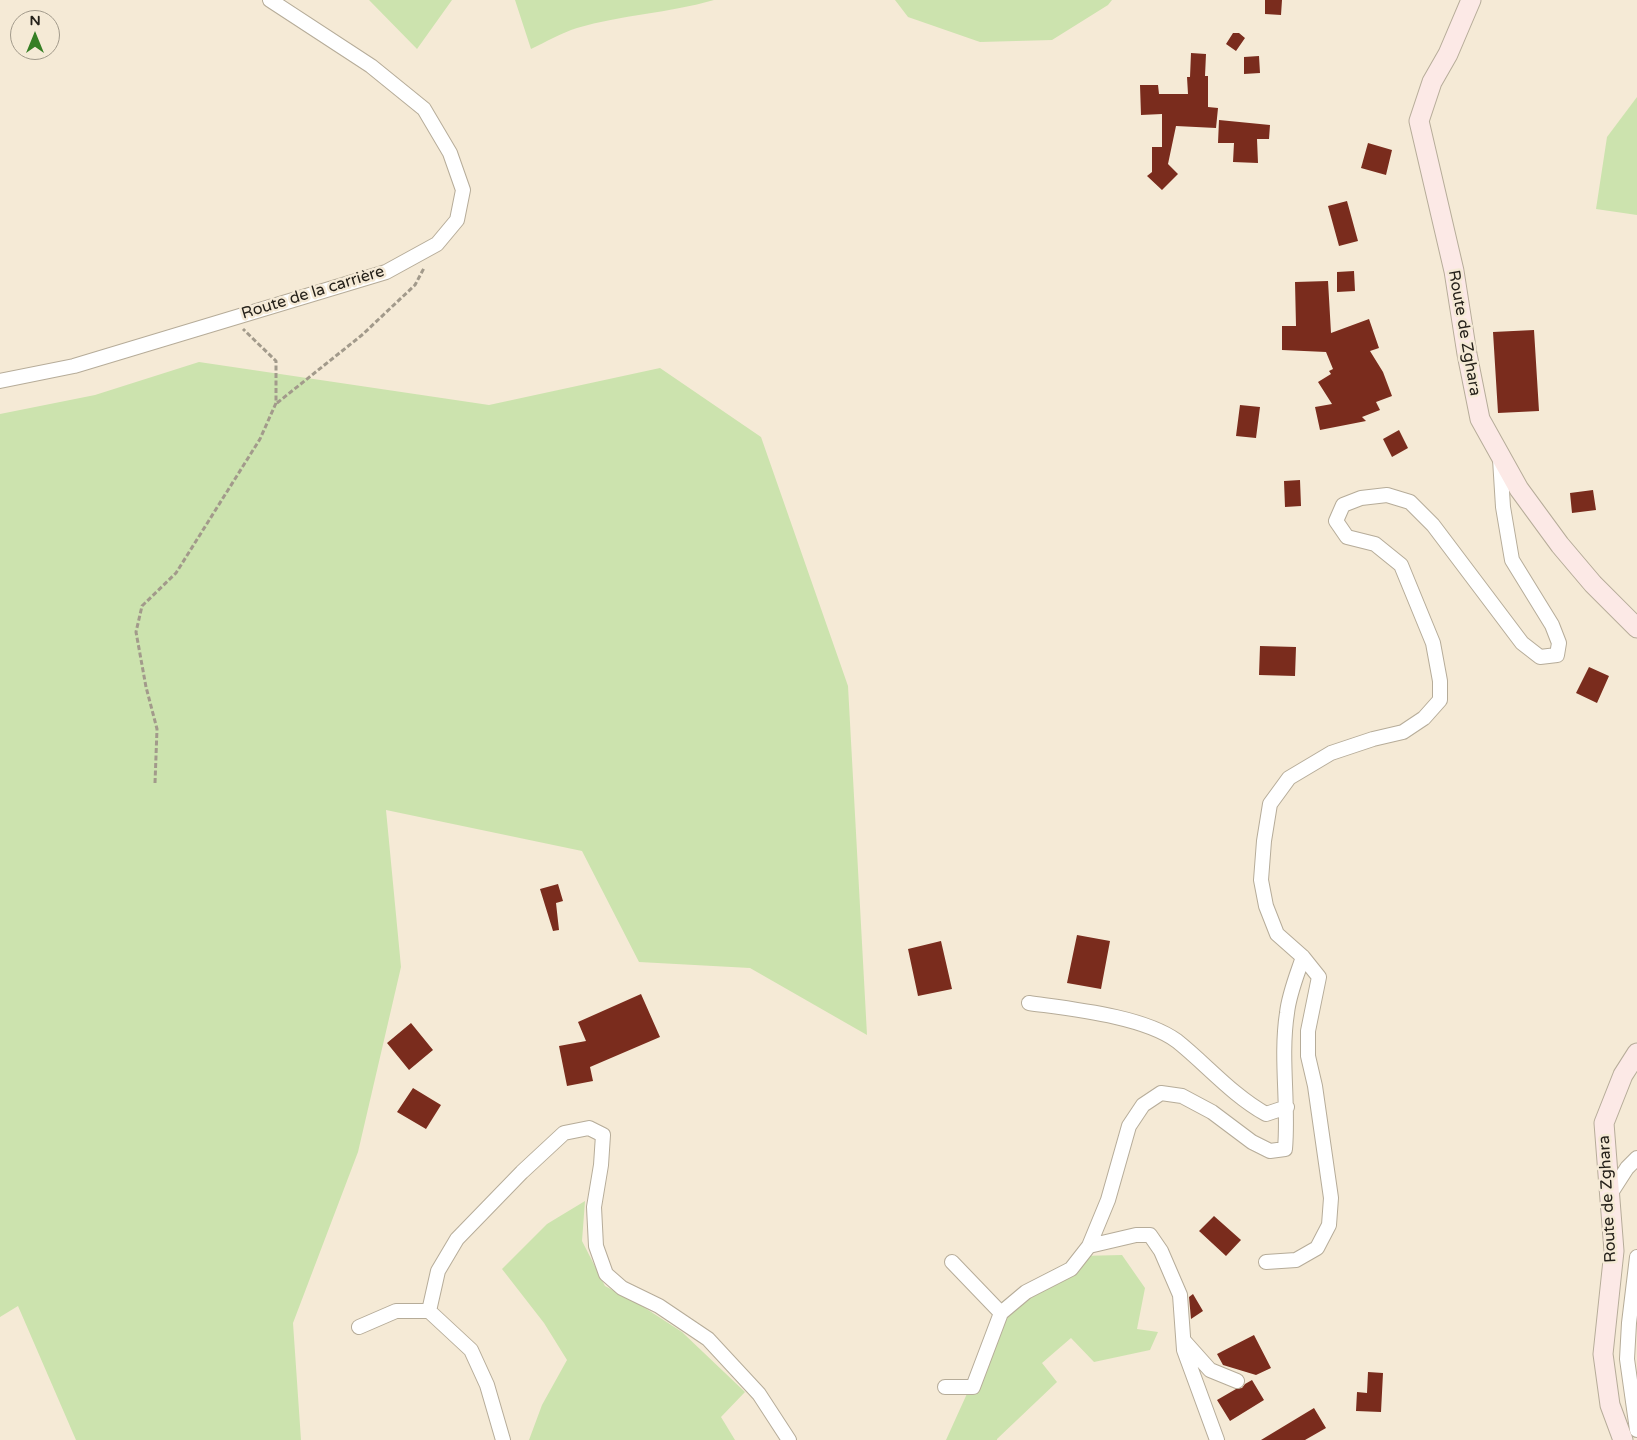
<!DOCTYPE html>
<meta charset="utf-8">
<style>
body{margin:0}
#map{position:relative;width:1637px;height:1440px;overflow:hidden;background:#f5ead6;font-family:"Varela Round",sans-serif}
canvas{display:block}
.north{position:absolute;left:10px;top:10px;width:50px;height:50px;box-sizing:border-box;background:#f5ead6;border:1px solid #a29a8b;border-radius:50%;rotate:0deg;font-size:14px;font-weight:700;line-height:20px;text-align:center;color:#25211a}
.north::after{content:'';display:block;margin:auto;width:18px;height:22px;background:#367f25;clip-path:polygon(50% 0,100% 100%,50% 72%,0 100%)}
</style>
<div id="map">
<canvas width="1637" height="1440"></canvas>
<div class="north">N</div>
</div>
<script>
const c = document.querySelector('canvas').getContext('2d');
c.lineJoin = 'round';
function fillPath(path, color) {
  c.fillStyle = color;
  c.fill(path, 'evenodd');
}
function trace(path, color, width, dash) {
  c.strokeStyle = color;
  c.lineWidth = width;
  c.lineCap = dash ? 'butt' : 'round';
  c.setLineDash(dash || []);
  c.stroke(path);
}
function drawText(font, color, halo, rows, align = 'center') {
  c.font = font + ' "Varela Round",sans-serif';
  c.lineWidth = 5;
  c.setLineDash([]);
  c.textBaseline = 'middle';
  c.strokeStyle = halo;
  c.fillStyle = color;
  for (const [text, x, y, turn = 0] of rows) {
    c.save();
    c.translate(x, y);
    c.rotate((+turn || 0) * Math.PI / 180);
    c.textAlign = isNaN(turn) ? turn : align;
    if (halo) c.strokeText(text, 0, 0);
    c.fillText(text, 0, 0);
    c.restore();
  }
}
const green = new Path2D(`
 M369 0H452L417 49Z
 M515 0H714C669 13 621 15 577 28 561 33 546 42 531 49Z
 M895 0H1112L1108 5 1052 40 980 42 908 17Z
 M1637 97V215L1596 209 1607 137Z
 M199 362 489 405 660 368 761 437 848 686 867 1035 750 968 639 962 582 851 386 810 401 967 358 1152 293 1323 301 1440H76L18 1306 0 1317V414L95 395Z
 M585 1201 582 1241 605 1286 639 1304 682 1332 745 1392 721 1417 735 1440H529L542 1405 567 1360 544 1323 502 1269 547 1224Z
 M1122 1255 1145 1288 1137 1329 1158 1332 1150 1350 1094 1362 1071 1338 1042 1363 1057 1382 997 1439V1440H946L975 1376 1000 1303 1039 1277 1080 1256Z`);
const building = new Path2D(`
 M1265 0H1282L1281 15 1265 14Z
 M1233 33H1239L1245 38 1236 51 1226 44Z
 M1191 53 1206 54 1205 76H1208V107L1218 108 1216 128 1176 126 1168 164 1178 174 1162 190 1147 176 1152 172V147H1162V114L1141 115 1140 85H1158L1159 94H1188L1187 77H1190Z
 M1259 56 1260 73 1244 74V57Z
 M1219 120 1270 125 1269 139H1257L1258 163 1233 162 1234 143H1218Z
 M1368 143 1392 150 1386 175 1361 168Z
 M1347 201 1358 241 1339 246 1328 206Z
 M1354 271 1355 291 1337 292V272Z
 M1328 281 1331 333 1369 319 1379 348 1370 351 1383 372 1392 396 1376 402 1380 410 1362 417 1366 421 1320 430 1315 407 1332 404 1318 382 1331 374 1329 371 1333 369 1326 352 1282 350V326H1296L1295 282Z
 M1534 330 1539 411 1498 413 1493 332Z
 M1240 405 1260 407 1256 438 1236 436Z
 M1399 430 1408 448 1392 457 1383 439Z
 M1300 480 1301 506 1285 507 1284 481Z
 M1593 490 1596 510 1572 513 1570 493Z
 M1260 646 1296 647 1295 676 1259 675Z
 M1589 667 1609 676 1597 703 1576 693Z
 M558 884 563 901 556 903 559 930 553 931 540 889Z
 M1077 935 1110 941 1101 989 1067 983Z
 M941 941 952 989 918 996 908 949Z
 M641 994 660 1037 590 1067 593 1081 567 1086 559 1046 586 1041 578 1022Z
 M411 1023 433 1050 409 1070 387 1043Z
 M413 1088 441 1105 426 1129 397 1112Z
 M1214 1216 1241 1240 1226 1256 1199 1231Z
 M1193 1294 1203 1311 1191 1319 1189 1297Z
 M1254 1335 1271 1368 1256 1375 1223 1365 1217 1354Z
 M1368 1372 1383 1373 1381 1412 1356 1411 1357 1392 1367 1393Z
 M1252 1380 1264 1400 1230 1421 1217 1400 1236 1389 1242 1388 1245 1384Z
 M1314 1408 1326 1428 1305 1440H1261Z`);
const path = new Path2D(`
 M277 403 362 335 415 285 424 268
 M155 783 157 729 146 687 136 632 142 606 176 573 260 439 276 403V361L243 329`);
const street = new Path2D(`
 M0 381 74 366 386 272 437 244 457 220 463 190 450 153 424 109 371 66 270 0
 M1029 1003C1071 1009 1143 1016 1177 1041 1207 1065 1232 1095 1266 1114L1287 1107
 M1609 1196 1627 1168 1637 1158
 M1089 1246 1136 1235H1150L1161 1251 1180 1295 1184 1350 1217 1440
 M1637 1257 1629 1323 1627 1359 1637 1430
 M952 1262 1001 1313
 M1266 1262 1296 1260 1317 1248 1329 1225 1331 1198 1315 1086 1308 1056V1031L1319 977 1303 957 1277 934 1266 906 1261 880 1264 841 1270 804 1289 778 1331 753 1373 739 1403 732 1424 718 1440 700V681L1433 643 1401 565 1375 544 1347 537 1336 521 1343 505 1361 498 1387 495 1410 502 1433 525 1522 643 1540 657 1557 655 1559 643 1552 625 1512 560 1503 507 1500 459
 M429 1311 438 1271 457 1239 522 1172 564 1133 589 1128 603 1135 601 1165 594 1207 596 1246 606 1274 622 1288 659 1306 708 1339 759 1394 789 1440
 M359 1327 396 1311H429L471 1350 487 1385 503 1440
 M1185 1342 1210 1370 1237 1381
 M945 1387H973L1001 1313 1026 1292 1071 1269 1089 1246 1108 1200 1129 1126 1143 1105 1161 1093 1182 1096 1212 1112 1252 1142 1270 1151 1285 1149C1289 1104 1280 1058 1287 1013 1289 994 1297 975 1303 957`);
const secondary = new Path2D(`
 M1471 0 1448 54 1432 82 1419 121 1454 271 1467 354 1480 419 1519 489 1560 545 1593 584 1637 628
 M1623 1440 1610 1405 1603 1354 1614 1251 1604 1123 1623 1075 1637 1053`);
const streetNames = [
 ["Route de la carrière",313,293,-17],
 ["Route de Zghara",1464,333,80],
 ["Route de Zghara",1608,1199,-93]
];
fillPath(green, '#cce3ae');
fillPath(building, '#7a2c1d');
trace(street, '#b6ac99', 16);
trace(secondary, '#b6ac99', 21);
trace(path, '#a29a8b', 3, [5, 2.5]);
trace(street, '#fff', 14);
trace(secondary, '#fce9e6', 19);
drawText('16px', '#25211a', '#f5ead6', streetNames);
</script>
